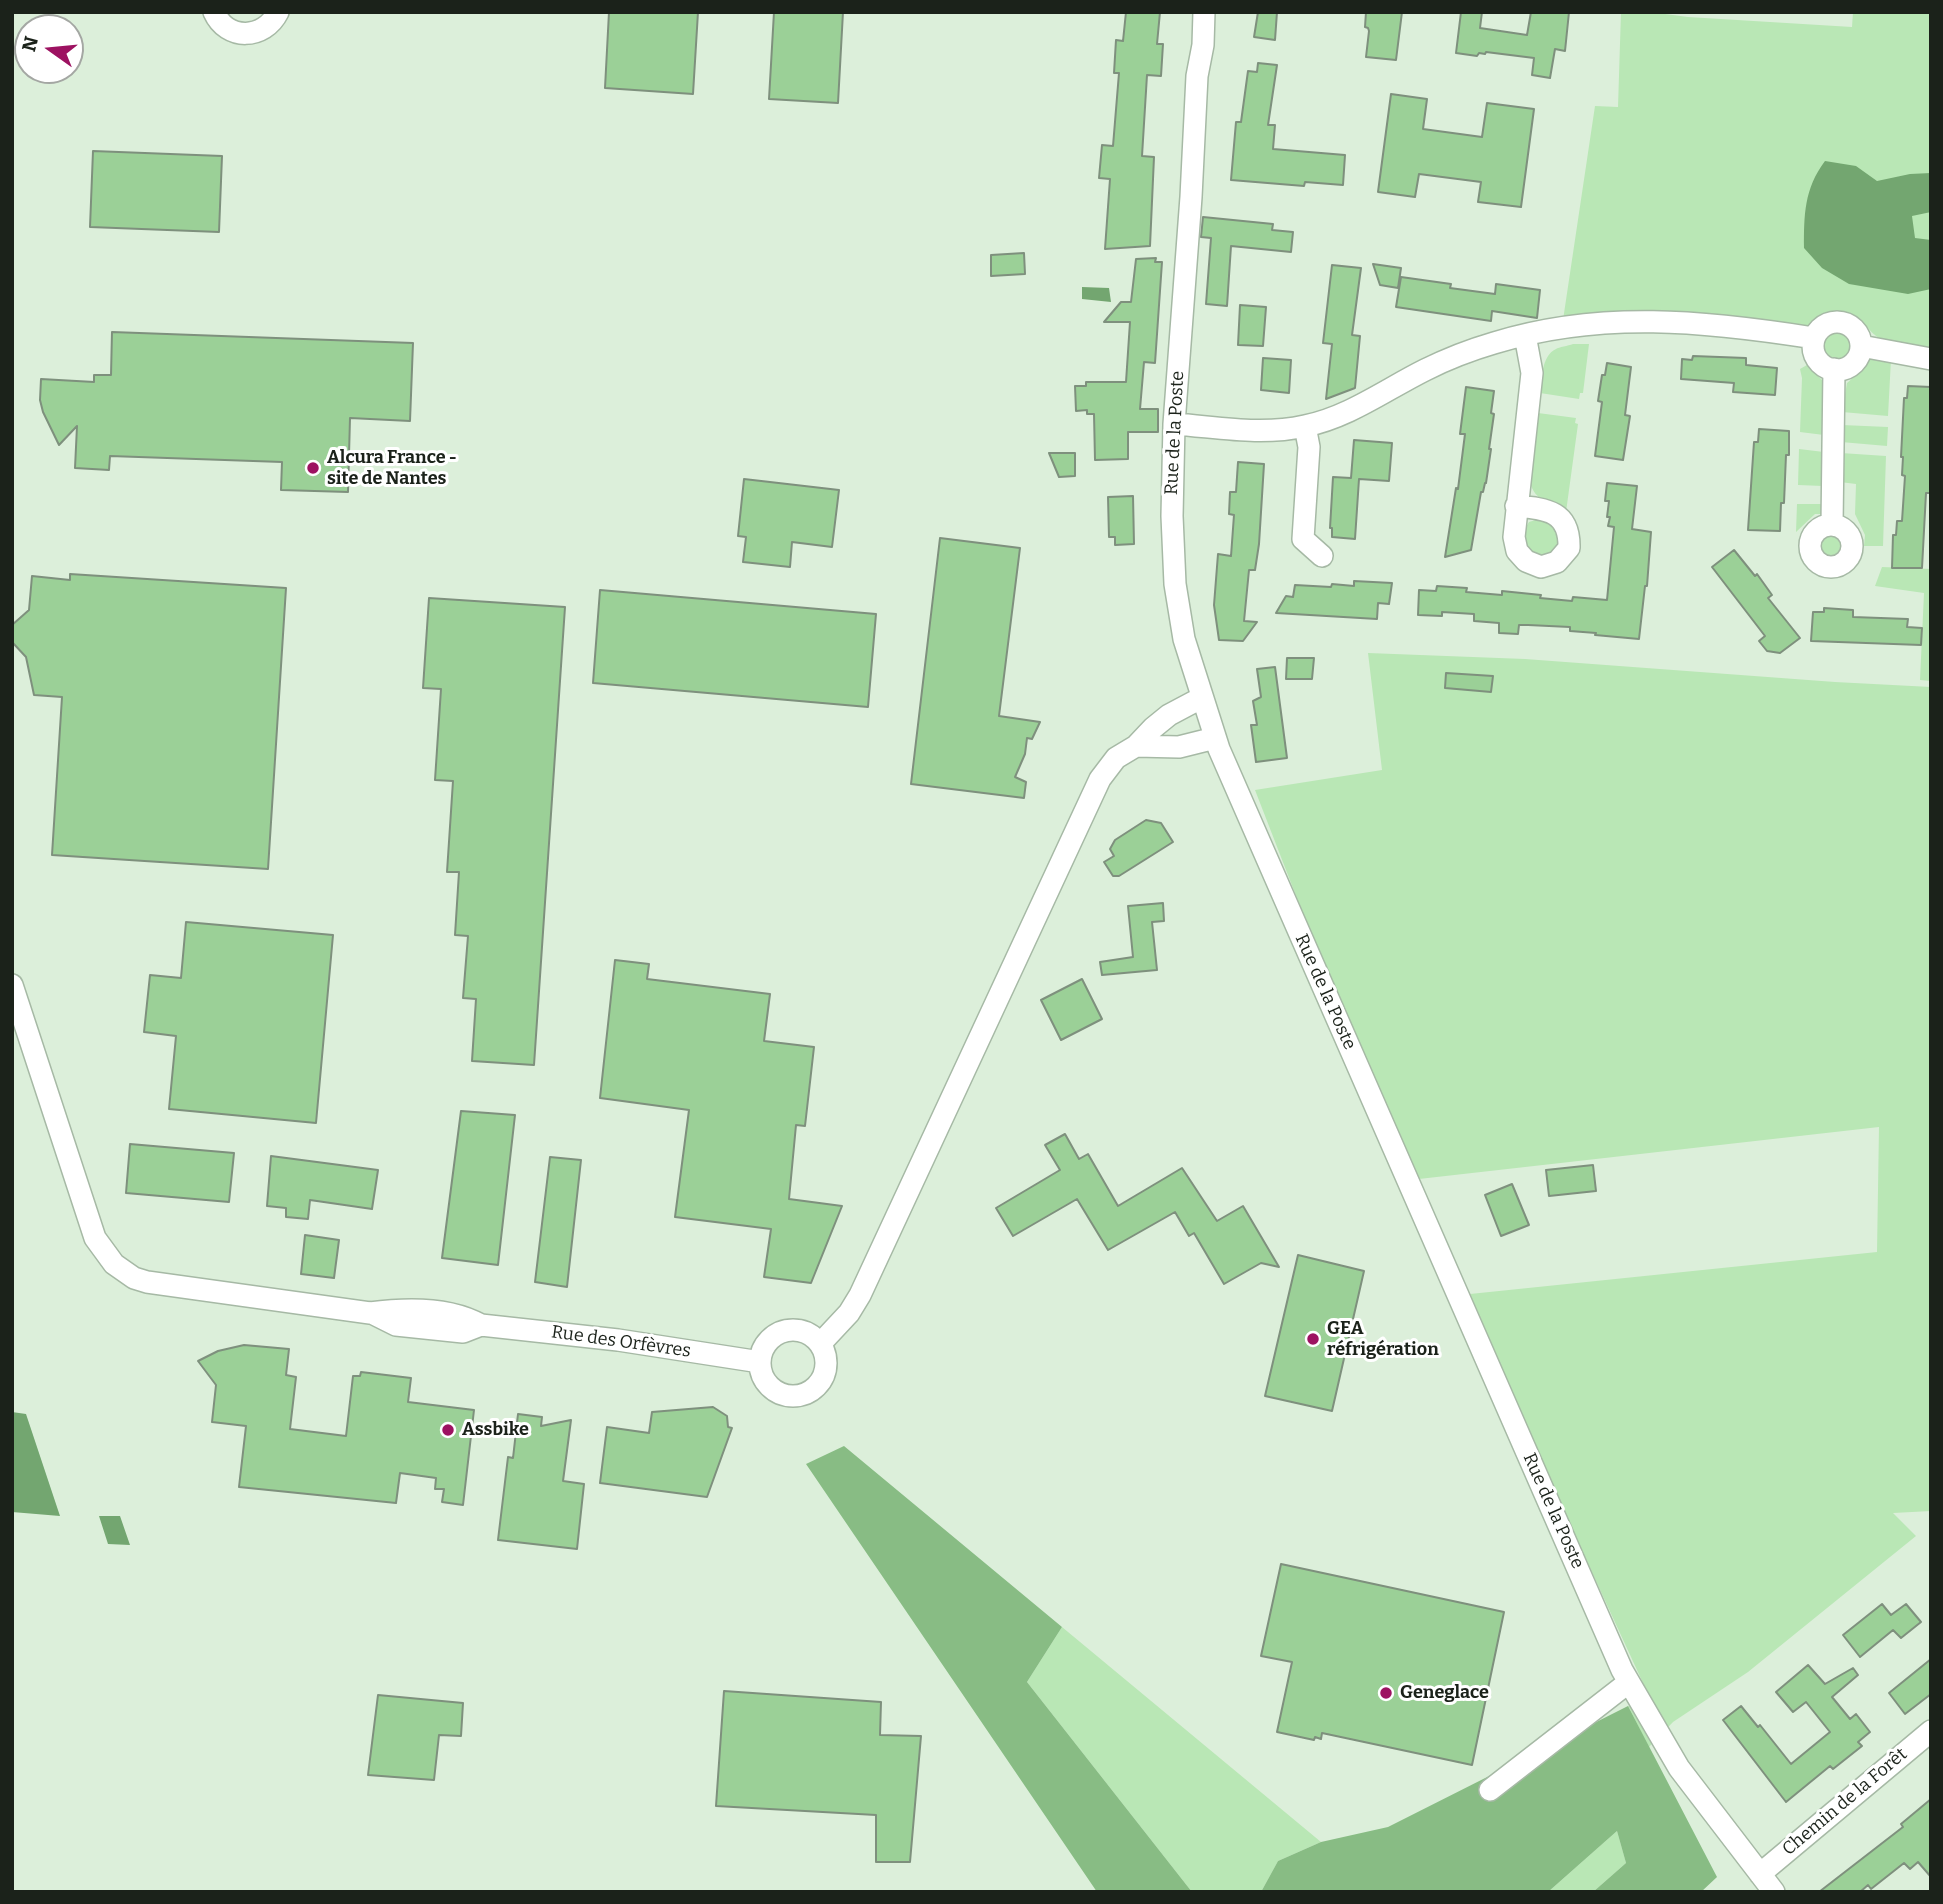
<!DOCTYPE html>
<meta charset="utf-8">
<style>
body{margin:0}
#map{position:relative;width:1943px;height:1904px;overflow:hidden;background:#dcefda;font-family:Bitter,serif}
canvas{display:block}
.frame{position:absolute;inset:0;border:14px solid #1b221a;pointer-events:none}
.north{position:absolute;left:14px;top:14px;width:70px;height:70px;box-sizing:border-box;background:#fff;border:2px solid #a4a7a3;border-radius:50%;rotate:285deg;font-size:19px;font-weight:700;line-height:28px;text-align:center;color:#1b221a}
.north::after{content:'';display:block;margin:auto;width:24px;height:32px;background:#9d1261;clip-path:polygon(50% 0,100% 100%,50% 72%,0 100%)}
</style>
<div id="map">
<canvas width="1943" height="1904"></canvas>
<div class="frame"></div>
<div class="north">N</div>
</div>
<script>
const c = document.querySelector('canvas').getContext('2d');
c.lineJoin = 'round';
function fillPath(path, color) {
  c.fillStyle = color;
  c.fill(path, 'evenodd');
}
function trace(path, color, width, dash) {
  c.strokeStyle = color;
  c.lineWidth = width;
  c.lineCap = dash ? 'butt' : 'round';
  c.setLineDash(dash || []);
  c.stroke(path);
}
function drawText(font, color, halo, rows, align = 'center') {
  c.font = font + ' Bitter,serif';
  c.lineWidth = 6;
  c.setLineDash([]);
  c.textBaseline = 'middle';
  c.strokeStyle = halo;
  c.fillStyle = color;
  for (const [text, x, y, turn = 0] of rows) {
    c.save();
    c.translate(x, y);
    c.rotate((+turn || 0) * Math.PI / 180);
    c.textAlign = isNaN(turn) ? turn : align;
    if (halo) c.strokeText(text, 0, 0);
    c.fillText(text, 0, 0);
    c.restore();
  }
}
const green = new Path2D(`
 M1621 12H1650L1688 17 1852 27 1853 12H1931V350L1881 339C1873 335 1870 330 1864 324 1841 300 1826 317 1804 327L1563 320 1595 106 1618 107Z
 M1822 345a15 15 0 1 1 30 0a15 15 0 1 1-30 0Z
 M1573 344H1589L1583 393H1580L1579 399 1540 393C1542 380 1541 356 1556 349 1559 347 1568 346 1573 344Z
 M1873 356 1891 359 1888 416 1842 412 1847 383 1861 371Z
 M1807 365 1824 382V435L1800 432 1802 378 1800 369Z
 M1538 413 1576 418 1575 423 1578 424 1566 512C1548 504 1533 499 1529 479Z
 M1842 425 1888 427 1887 446 1841 442Z
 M1799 449 1824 452 1823 486 1798 485Z
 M1841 453 1886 456 1883 546H1864L1865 535 1855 514 1856 484 1840 482Z
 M1797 504H1822V514H1815L1796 532Z
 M1542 518 1559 528 1560 548 1545 558 1527 552 1522 534 1529 522Z
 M1820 545a11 11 0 1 1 22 0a11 11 0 1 1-22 0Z
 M1882 567 1931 569V681L1920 680 1924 593 1875 586Z
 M1368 653 1525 659 1835 682 1931 687V1511L1893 1513 1916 1536 1748 1672 1673 1722 1649 1747 1628 1706 1649 1696 1572 1529 1470 1294 1877 1252 1879 1127 1419 1179 1331 986 1255 790 1382 770Z
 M1062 1627 1321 1842 1278 1861 1261 1892H1192L1027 1682Z
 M1617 1831 1626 1863 1593 1892H1548Z`);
const forest = new Path2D(`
 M844 1446 1062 1627 1027 1682 1192 1892H1097L806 1464Z
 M1628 1706 1717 1877 1701 1892H1593L1626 1863 1617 1831 1548 1892H1261L1278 1861 1321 1842 1388 1827Z`);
const water = new Path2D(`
 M1825 161 1856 166 1877 181 1910 174 1931 173V212L1912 216 1915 238 1931 240V289L1908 294 1849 284 1822 268 1804 248C1804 215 1804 189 1825 161Z
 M1082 287 1109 288 1111 302 1082 299Z
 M12 1412 26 1414 60 1516 12 1512Z
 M99 1516H120L130 1545 108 1544Z`);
const building = new Path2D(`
 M609 12H698L693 94 605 88Z
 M774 12H843L838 103 769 99Z
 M1126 12H1160L1157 44H1163L1161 76 1147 75 1142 156 1154 157 1150 246 1105 249 1110 179 1099 178 1102 145 1113 146 1119 73H1114L1116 40 1123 41Z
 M1258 12H1277L1275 40 1254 37Z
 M1366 12H1402L1396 60 1366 57 1369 31 1368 28 1365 27Z
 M1461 12H1482L1480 28 1527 35 1531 12H1569L1565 51 1555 49 1550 78 1532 75 1534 58 1486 52 1485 54 1479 53 1477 56 1456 53Z
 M1258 63 1277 65 1268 125H1275L1273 149 1345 155 1343 185 1305 182 1304 186 1231 180 1236 122H1241L1248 71 1257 72Z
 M1391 94 1427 99 1423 129 1482 137 1487 103 1534 109 1521 207 1478 202 1481 182 1419 174 1415 197 1378 192Z
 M93 151 222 156 219 232 90 227Z
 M1203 217 1273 224 1272 230 1293 232 1291 252 1231 246 1227 306 1206 304 1211 238 1201 237Z
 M1024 253 1025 274 991 276V255Z
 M1156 258 1155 262H1162L1155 363 1144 362 1140 409H1158V432H1128V459L1095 460 1094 414H1087V410L1076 411 1075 386H1086V382H1126L1130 322H1104L1121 302H1131L1136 259Z
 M1373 264 1401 268 1398 288 1380 285Z
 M1332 265 1361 268 1352 335 1360 336 1355 388 1326 399 1332 344 1323 343Z
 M1401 277 1451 284 1450 288 1495 294 1496 284 1540 290 1537 318 1492 311 1491 321 1396 307Z
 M1240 305 1266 307 1263 346 1238 345Z
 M112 332 413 343 410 421 350 418 348 492 281 490 282 462 110 456 109 470 75 468 77 426 59 445 43 412 40 400 41 379 94 382V375H111Z
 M1693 356 1746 358V365L1777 368 1775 395 1733 392 1734 383 1681 379 1682 359 1692 360Z
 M1263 358 1291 360 1289 393 1261 390Z
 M1607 363 1631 367 1625 415 1630 416 1623 460 1595 456 1602 402 1598 401 1602 375H1605Z
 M1908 386 1931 387V493H1926L1922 568H1892L1893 535H1896L1897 521H1902L1905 476 1902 475 1903 457H1901L1904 398H1907Z
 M1466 387 1494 391 1491 413 1494 414 1489 449H1491L1486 483H1485L1483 492H1481L1471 550 1445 557 1456 488 1458 489 1465 434H1460Z
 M1759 429 1789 431V455H1786L1784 503H1781L1780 531 1748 530 1754 442H1758Z
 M1354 440 1392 443 1389 481 1359 479 1355 539 1332 537V528H1330L1333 477 1351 478Z
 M1049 453H1075V476L1059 477Z
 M1238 462 1264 464 1259 544 1255 570H1249L1244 621 1257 622 1243 641 1219 640 1214 605 1218 554 1231 556 1234 515 1229 514 1230 492H1236Z
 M744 479 839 490 832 547 792 542 790 567 743 562 746 537 738 536Z
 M1607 483 1637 486 1632 529 1651 532 1647 586H1645L1639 639 1595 635 1596 633 1570 631V627L1528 625H1519L1518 634 1499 633V623L1474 621V614L1442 612V616L1418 615 1419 590 1436 591 1437 586 1467 588 1466 592 1502 595V591L1541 595 1540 598 1572 601 1573 597 1607 600 1614 527 1608 526 1610 517H1607L1609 501H1605Z
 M1133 496 1134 544 1115 545V537H1109L1108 497Z
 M940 538 1020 548 999 716 1040 722 1032 739 1027 738 1025 754 1015 777 1026 782 1024 798 911 784Z
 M1734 550 1755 576 1757 574 1772 595 1768 598 1800 638 1780 653 1767 651 1759 641 1765 636 1712 567Z
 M70 574 286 588 268 869 52 855 62 697 34 695 26 657 12 642V625L29 610 32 576 70 580Z
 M1354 581 1392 583 1389 604 1378 603 1377 619 1276 613 1286 596 1293 597 1295 585 1331 587 1332 584 1354 586Z
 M600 590 876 614 868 707 593 683Z
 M429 598 565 607 534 1065 472 1061 476 999 463 998 468 936 455 935 459 872H447L453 781 435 780 441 689 423 688Z
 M1824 608 1853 610V617L1908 619 1907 627 1922 628 1921 645 1811 641 1813 612H1824Z
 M1287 658H1314L1312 679H1286Z
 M1275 667 1287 758 1256 762 1251 725H1257L1253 701 1261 697 1257 669Z
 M1446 673 1493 676 1491 692 1445 688Z
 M1146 820 1161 823 1173 842 1119 876H1113L1104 862 1114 856 1110 849 1115 840Z
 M1163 903 1164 921 1152 922 1157 970 1102 975 1100 962 1133 957 1128 906Z
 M186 922 333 935 316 1123 169 1109 176 1036 144 1032 150 975 181 978Z
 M615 960 649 964 647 979 770 994 764 1041 814 1047 805 1126 796 1125 789 1199 842 1206 811 1283 764 1277 771 1229 675 1217 689 1110 600 1098Z
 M1082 979 1102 1019 1061 1040 1041 1000Z
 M461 1111 515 1115 498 1265 442 1258Z
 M1065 1134 1079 1159 1088 1154 1118 1206 1182 1168 1217 1221 1243 1206 1279 1267 1261 1263 1224 1284 1194 1233 1189 1236 1175 1212 1108 1250 1077 1199 1013 1236 996 1208 1060 1170 1045 1145Z
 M130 1144 234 1153 229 1202 126 1193Z
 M271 1156 378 1170 372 1209 310 1200 308 1219 286 1217V1208L267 1206Z
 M550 1157 581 1160 567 1287 535 1282Z
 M1593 1165 1596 1191 1549 1196 1546 1170Z
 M1512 1184 1529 1225 1501 1236 1485 1195Z
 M305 1235 339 1240 334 1278 301 1274Z
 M1298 1255 1364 1271 1332 1411 1265 1396Z
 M244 1345 289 1349 286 1375 296 1377 290 1429 346 1436 353 1376H360L361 1372 411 1378 408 1402 474 1410 463 1505 442 1502 444 1489H435L436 1478 400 1473 396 1503 239 1487 246 1426 212 1422 216 1385 198 1361 218 1351Z
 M713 1407 727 1416 728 1427 732 1428 707 1497 600 1483 607 1427 649 1433 652 1412Z
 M518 1414 542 1417 541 1426 571 1420 563 1481 584 1484 577 1549 498 1540 508 1457 513 1458Z
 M1281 1564 1504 1612 1472 1765 1322 1733 1321 1739 1315 1737 1314 1740 1277 1732 1292 1662 1261 1656Z
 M1882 1604 1891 1615 1906 1604 1921 1622 1901 1638 1893 1630 1860 1657 1843 1635Z
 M1931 1659V1694L1905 1714 1889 1693Z
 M1808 1665 1825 1684 1853 1668 1858 1675 1832 1697 1850 1719 1856 1714 1870 1732 1858 1742 1862 1746 1833 1769 1830 1766 1786 1802 1723 1720 1741 1706 1758 1727 1760 1725 1791 1764 1830 1732 1806 1702 1793 1712 1776 1692Z
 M724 1691 881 1702 880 1735 921 1736 910 1862H876V1815L716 1806Z
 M378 1695 463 1703 461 1736 439 1735 434 1780 368 1775Z
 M1931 1799V1877L1918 1862 1910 1869 1904 1863 1871 1889 1868 1885 1860 1892H1819L1903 1827 1901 1824Z`);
const minor = new Path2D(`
 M214 12C227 41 264 40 278 12
 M1204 12 1203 45 1197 76 1191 197 1174 424 1172 516 1175 584 1184 639 1219 749 1622 1670 1679 1768 1774 1892
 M1813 346a24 24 0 1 1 48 0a24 24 0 1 1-48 0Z
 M1861 346 1931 359
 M1174 424C1218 427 1260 436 1305 426 1349 417 1385 390 1425 370 1447 359 1470 350 1494 343 1600 310 1706 321 1814 338
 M1305 426 1309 447 1303 539 1322 556
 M1516 506C1547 509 1570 511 1569 548L1557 562 1541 567 1526 561 1517 551 1514 537 1532 373 1525 335
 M1832 525 1834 369
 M1810 546a21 21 0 1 1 42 0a21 21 0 1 1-42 0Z
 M1136 746 1179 747 1215 738
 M12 985 95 1238 114 1264 134 1278 147 1282 370 1313C406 1308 449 1307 481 1325L618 1340 760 1362
 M372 1313 396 1325 463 1332 481 1325
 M760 1363a33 33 0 1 1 66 0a33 33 0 1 1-66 0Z
 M820 1344 849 1313 860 1295 1100 779 1116 758 1136 746 1153 728 1169 715 1201 698
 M1490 1790 1629 1682
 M1760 1874 1931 1731`);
const markers = [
 [313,468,7,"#9d1261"],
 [1313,1339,7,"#9d1261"],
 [448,1430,7,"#9d1261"],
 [1386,1693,7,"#9d1261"]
];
const streetNames = [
 ["Rue de la Poste",1175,433,-87],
 ["Rue de la Poste",1325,992,66],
 ["Rue des Orfèvres",621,1342,8],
 ["Rue de la Poste",1553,1511,66],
 ["Chemin de la Forêt",1845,1802,-40]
];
const poiNames = [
 ["Alcura France -",327,458],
 ["site de Nantes",327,479],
 ["GEA",1327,1329],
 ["réfrigération",1327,1350],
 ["Assbike",462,1430],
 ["Geneglace",1400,1693]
];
fillPath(green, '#b9e7b5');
fillPath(forest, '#88bc84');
fillPath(water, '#73a670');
fillPath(building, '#9bd097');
trace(building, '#7e907d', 2);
trace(minor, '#a6b9a5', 24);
trace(minor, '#fff', 21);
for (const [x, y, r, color] of markers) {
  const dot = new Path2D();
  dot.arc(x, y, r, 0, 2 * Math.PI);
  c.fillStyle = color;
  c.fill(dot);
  trace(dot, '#fff', 2.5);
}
drawText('18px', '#1b221a', '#fff', streetNames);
drawText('bold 18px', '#1b221a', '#fff', poiNames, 'left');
</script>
